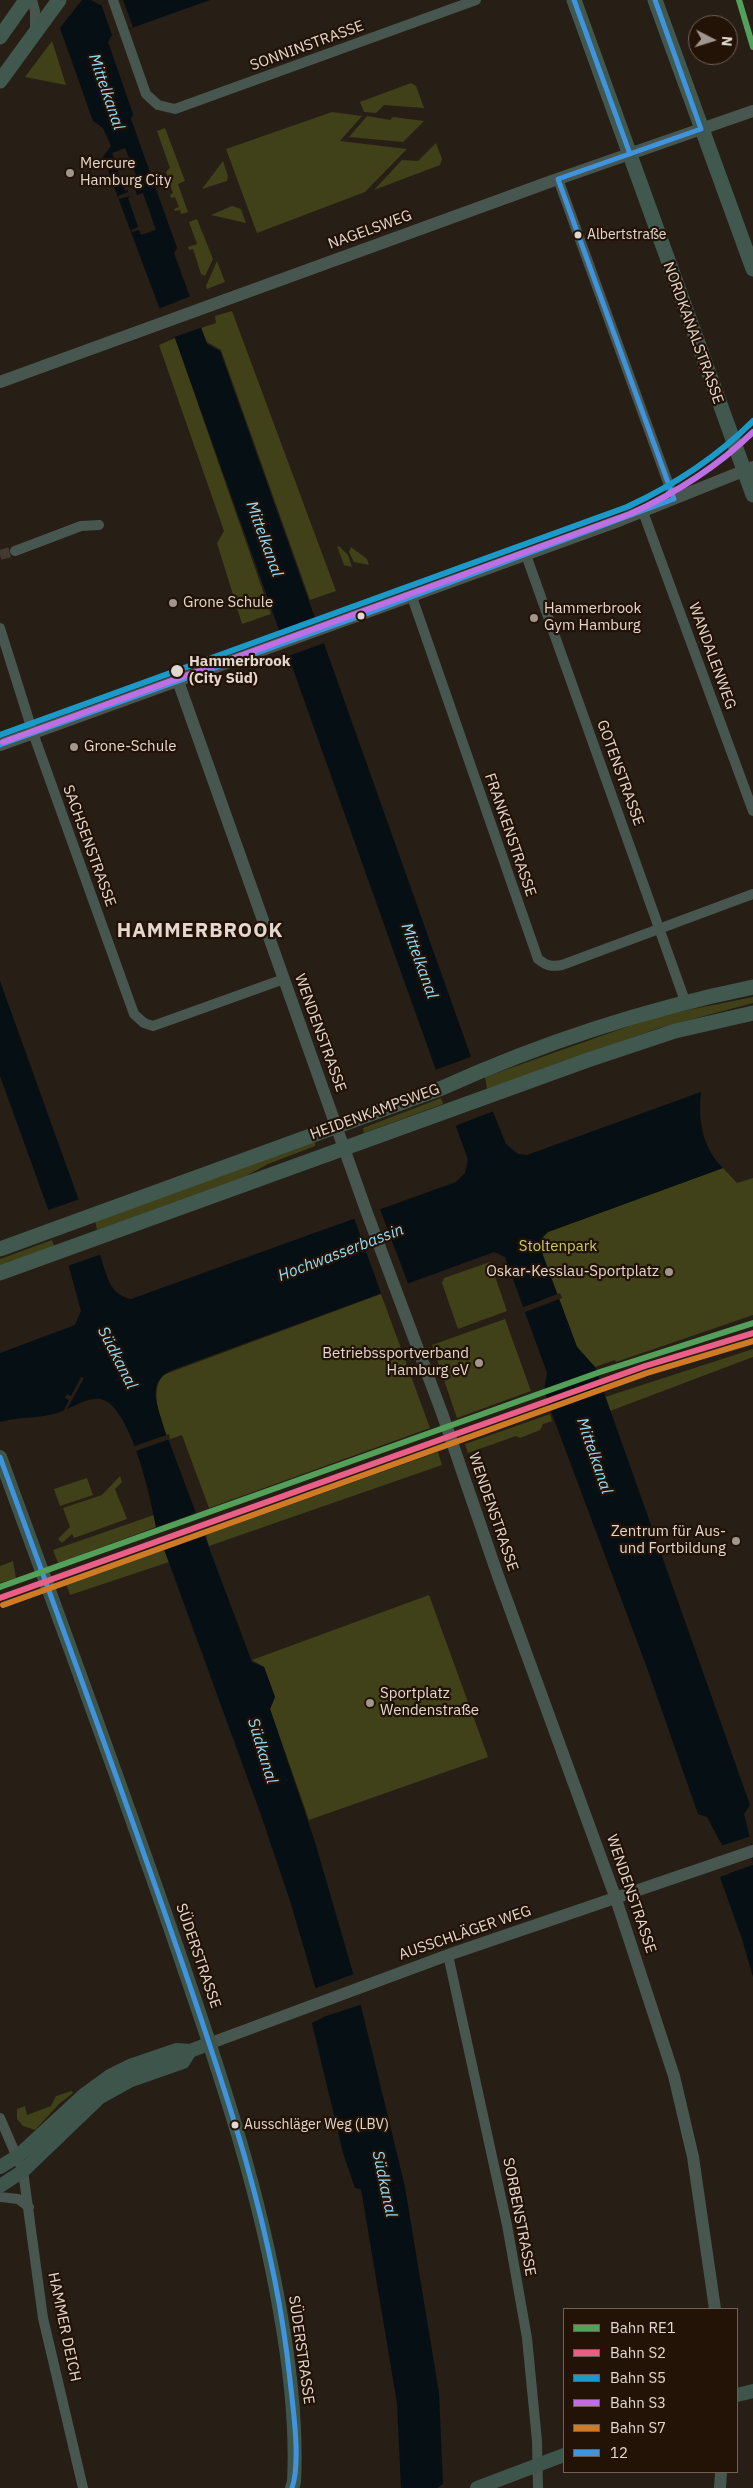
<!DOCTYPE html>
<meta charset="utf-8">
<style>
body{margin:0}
#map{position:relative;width:753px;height:2488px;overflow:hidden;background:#271e16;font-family:"IBM Plex Sans",sans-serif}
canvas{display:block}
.legend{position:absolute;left:563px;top:2308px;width:175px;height:165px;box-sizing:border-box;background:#231307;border:1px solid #706157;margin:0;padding:6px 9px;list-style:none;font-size:15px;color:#e3d7cf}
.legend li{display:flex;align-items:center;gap:10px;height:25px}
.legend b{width:25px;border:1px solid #706157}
.north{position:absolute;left:688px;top:15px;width:50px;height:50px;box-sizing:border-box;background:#231307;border:1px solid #706157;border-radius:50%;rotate:95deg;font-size:14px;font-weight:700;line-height:20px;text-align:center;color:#e3d7cf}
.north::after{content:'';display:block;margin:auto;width:18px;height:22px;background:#a1968e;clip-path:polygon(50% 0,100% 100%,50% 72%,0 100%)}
</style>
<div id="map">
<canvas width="753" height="2488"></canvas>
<ul class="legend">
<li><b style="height:6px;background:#53a05a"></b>Bahn RE1</li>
<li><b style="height:6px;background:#e95f88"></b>Bahn S2</li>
<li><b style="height:6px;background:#1a9ac9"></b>Bahn S5</li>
<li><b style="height:6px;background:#be6fe3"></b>Bahn S3</li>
<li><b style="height:6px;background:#cf7b25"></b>Bahn S7</li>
<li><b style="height:6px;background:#4094de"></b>12</li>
</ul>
<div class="north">N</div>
</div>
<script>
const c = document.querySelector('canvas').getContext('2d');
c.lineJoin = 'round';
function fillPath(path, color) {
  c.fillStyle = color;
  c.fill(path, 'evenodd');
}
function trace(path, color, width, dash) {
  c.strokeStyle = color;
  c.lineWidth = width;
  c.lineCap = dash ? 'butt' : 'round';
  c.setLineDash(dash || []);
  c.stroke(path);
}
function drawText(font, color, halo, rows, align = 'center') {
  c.font = font + ' "IBM Plex Sans",sans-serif';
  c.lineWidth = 4.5;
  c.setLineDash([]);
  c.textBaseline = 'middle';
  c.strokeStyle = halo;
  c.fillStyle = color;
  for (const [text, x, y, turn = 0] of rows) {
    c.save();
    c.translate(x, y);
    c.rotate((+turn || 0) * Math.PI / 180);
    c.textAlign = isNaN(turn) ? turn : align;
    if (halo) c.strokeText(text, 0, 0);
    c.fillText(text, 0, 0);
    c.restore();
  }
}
const green = new Path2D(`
 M52 41 66 85 25 77Z
 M411 83 416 86 424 108 384 105 376 113 364 112 360 102Z
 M332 112 362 116 340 141 407 149 365 192 257 233 226 149Z
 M367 116 390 120 393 117 424 121 403 142 349 137Z
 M165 128 185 181 178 184 188 212 181 214 180 210 175 211 174 209 179 207 175 197 171 198 170 195 173 193 166 172 170 168 157 131Z
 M436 143 442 159 440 165 374 190 402 160 418 161Z
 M223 161 228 176 227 181 202 189Z
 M232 206 241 209 246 223 211 215Z
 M197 219 213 259 205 276 201 274 193 249 189 250 188 247 197 244 189 222Z
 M217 261 225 282 207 289 206 286Z
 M232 311 336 591 310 600 221 350 207 342 201 328 216 323 215 316Z
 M175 338 271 614 242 624 217 543 224 531 159 345Z
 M337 546 340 547 348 555 352 567 344 565Z
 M351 547 367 559 369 565 354 562 349 552Z
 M753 997V1003L659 1028 487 1089 485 1077 658 1016Z
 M441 1098 443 1104 364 1133 363 1128Z
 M315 1141V1146L268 1164 246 1176 97 1230 95 1220Z
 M723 1168 737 1183 753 1178V1315L616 1362 615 1360 595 1367 577 1347 543 1257 540 1239 548 1232Z
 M52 1240 54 1246 0 1266V1259Z
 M490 1262 507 1311 458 1329 442 1283 444 1278Z
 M381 1294 430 1428 209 1508 182 1435 168 1440C161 1420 149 1393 163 1375Z
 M505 1319 531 1391 457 1418 432 1345Z
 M753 1349V1357L610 1411 605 1397Z
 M550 1414 552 1421 543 1424 540 1430 520 1438 516 1436 468 1453 465 1444Z
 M438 1452 442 1465 209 1546 206 1535Z
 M120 1476 122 1482 115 1489 127 1519 74 1538 72 1534 62 1543 58 1539 70 1527 63 1508 102 1495Z
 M87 1478 93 1495 60 1506 54 1489Z
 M154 1515 156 1527 58 1563 53 1550Z
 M164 1550 169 1562 70 1595 66 1584Z
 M13 1561 16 1578 0 1583V1566Z
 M429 1595 488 1757 309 1820 270 1709 275 1697 264 1667 252 1660Z
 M72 2091 73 2093 59 2104 35 2130 23 2126 17 2119V2109L25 2106 27 2115 51 2106 56 2096Z`);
const water = new Path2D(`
 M50 0H91L100 5 112 0H210L112 35 108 42 133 114 131 119 177 248 174 253 207 344 220 351 471 1057 506 1144 518 1154 527 1155 701 1092C698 1121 702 1147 723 1168L548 1232 541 1239 540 1247 577 1347 595 1367 750 1805 744 1814 753 1850V1977L742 1939 720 1877 731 1873 722 1845 707 1817 698 1814 646 1665 552 1414 544 1390 547 1373 505 1257 494 1252 172 1370C145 1383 158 1405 164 1428L252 1662 264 1667 275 1697 270 1709 315 1842 353 1973 405 2187 439 2393 443 2484 437 2488H401L397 2403 361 2189 355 2188 343 2153 312 2023 324 2017 291 1904 261 1815 156 1527C151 1499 130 1403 100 1399 87 1397 72 1408 60 1412 41 1419 20 1416 0 1422V1353L75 1325 81 1311 69 1267 0 1076V981L78 1198 97 1256 100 1255C107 1274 108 1294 131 1299L456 1182 465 1173 468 1160 175 338 159 307 103 157 111 146 103 128 93 121Z`);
const pier = new Path2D(`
 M49 0H82L59 29Z
 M112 0H123L133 27 112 35 101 4Z
 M125 148 140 185 135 188 137 195 143 193 156 230 141 235 139 230 132 232 131 230 138 227 128 198 130 196 119 199 118 196 128 192V190L125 191 122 183 114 186 113 182 120 179 116 165 107 167 106 164 115 161 112 153Z
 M191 296 203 327 172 338 158 309Z
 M319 620 327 642 286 657 279 635Z
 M473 1056 494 1111 455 1126 435 1070Z
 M80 1199 99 1255 68 1266 48 1210Z
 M380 1209 409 1286 382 1296 354 1218Z
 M560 1293 562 1298 523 1313 521 1308Z
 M81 1377 84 1378 65 1413 62 1414 69 1400 65 1398 67 1394 71 1396Z
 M169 1434 170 1439 133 1452 132 1447Z
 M198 1512 207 1535 162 1551 154 1528Z
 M751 1836 753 1865 730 1873 721 1846Z
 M354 1974 363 2004 323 2017 313 1989Z`);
const minorTunnel = new Path2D(`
 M0 555 15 551`);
const minor = new Path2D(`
 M32 0 35 11V31
 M113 0 146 94 158 105 175 109 476 0
 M558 179 674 499
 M643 512 753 811
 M15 551 81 526 99 525
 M526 555 685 1001
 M412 597 538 959C547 966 551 967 562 965L753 894
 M0 628 33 733 134 1014 144 1023 153 1026 284 979
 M448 1955 507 2225 527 2338 537 2441 538 2488
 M0 2118 23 2171 43 2318 83 2488
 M0 2197 18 2199 29 2207`);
const tertiary = new Path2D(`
 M0 382 552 181 753 111
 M178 681 367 1213 442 1413 498 1576 616 1899 674 2076 693 2157 715 2309
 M0 745 621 520 753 467
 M211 2043 448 1955 753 1851
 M720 2488 721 2472`);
const secondary = new Path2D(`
 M0 1457C63 1629 127 1800 186 1974 224 2085 260 2195 280 2311 290 2367 297 2424 294 2482L292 2488
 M0 2167 18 2156 84 2095 110 2076 130 2066 177 2050 190 2051 211 2043
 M0 2186 23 2171 100 2097 129 2081 183 2062 190 2051
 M737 2395 753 2391
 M477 2488 564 2455`);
const primary = new Path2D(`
 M574 0 753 495
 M655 0 753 269
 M0 37 26 0
 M0 81 59 0
 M0 1249 442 1088C541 1043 646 1009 753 987
 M0 1273 588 1060 675 1031 753 1013`);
const bus1 = new Path2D(`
 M574 0 630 154
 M558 179 674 499
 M558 179 701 129 655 0
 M0 745 366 614 674 499
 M0 1457C60 1621 121 1786 178 1951 226 2091 275 2233 290 2380 293 2408 301 2462 292 2488`);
const rail1 = new Path2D(`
 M739 0 753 47
 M0 1587 600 1372 753 1323`);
const rail2 = new Path2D(`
 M0 1598 645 1366 753 1333`);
const rail3 = new Path2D(`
 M0 735 627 507C674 485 716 458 753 421`);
const rail4 = new Path2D(`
 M3 742 630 514C676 493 717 467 753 432`);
const rail5 = new Path2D(`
 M3 1605 647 1373 753 1341`);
const markers = [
 [70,173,5,"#a1968e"],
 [578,235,4.5,"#e3d7cf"],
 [173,603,5,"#a1968e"],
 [361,616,4.5,"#e3d7cf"],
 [534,618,5,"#a1968e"],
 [177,671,7,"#e3d7cf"],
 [74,747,5,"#a1968e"],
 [669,1272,5,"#a1968e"],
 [479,1363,5,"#a1968e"],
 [736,1541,5,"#a1968e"],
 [370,1703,5,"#a1968e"],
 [235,2125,4.5,"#e3d7cf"]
];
const busNames = [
 ["Albertstraße",587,235],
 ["Ausschläger Weg (LBV)",244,2125]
];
const streetNames = [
 ["SONNINSTRASSE",307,46,-20],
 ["NAGELSWEG",370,230,-20],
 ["NORDKANALSTRASSE",693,333,70],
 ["WANDALENWEG",712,656,70],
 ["GOTENSTRASSE",620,773,70],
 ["FRANKENSTRASSE",510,835,71],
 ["SACHSENSTRASSE",89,846,70],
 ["WENDENSTRASSE",320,1033,70],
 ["HEIDENKAMPSWEG",375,1112,-20],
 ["WENDENSTRASSE",493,1512,71],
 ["WENDENSTRASSE",631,1894,71],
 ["AUSSCHLÄGER WEG",465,1933,-19],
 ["SÜDERSTRASSE",198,1956,71],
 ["SORBENSTRASSE",519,2217,79],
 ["HAMMER DEICH",64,2327,78],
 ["SÜDERSTRASSE",301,2350,82]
];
const poiNames = [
 ["Mercure",80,164],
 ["Hamburg City",80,181],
 ["Grone Schule",183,603],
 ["Hammerbrook",544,609],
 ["Gym Hamburg",544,626],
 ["Grone-Schule",84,747],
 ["Oskar-Kesslau-Sportplatz",659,1272,"right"],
 ["Betriebssportverband",469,1354,"right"],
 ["Hamburg eV",469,1371,"right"],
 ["Zentrum für Aus-",726,1532,"right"],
 ["und Fortbildung",726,1549,"right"],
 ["Sportplatz",380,1694],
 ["Wendenstraße",380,1711]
];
const stopNames = [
 ["Hammerbrook",189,662],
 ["(City Süd)",189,679]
];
const parkNames = [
 ["Stoltenpark",558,1247]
];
const waterNames = [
 ["Mittelkanal",106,92,71],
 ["Mittelkanal",264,539,70],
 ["Mittelkanal",419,961,70],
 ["Hochwasserbassin",341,1253,-21],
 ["Südkanal",117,1358,63],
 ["Mittelkanal",594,1456,71],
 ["Südkanal",262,1751,73],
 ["Südkanal",384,2184,78]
];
const districtNames = [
 ["HAMMERBROOK",200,931]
];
fillPath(green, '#404118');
fillPath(water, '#060f13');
fillPath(pier, '#271e16');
trace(minorTunnel, '#433a32', 10, [10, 5]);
trace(minor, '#47564e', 10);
trace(tertiary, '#47564e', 12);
trace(secondary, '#3e554b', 14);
trace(primary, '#40584e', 15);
trace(bus1, '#4094de', 5);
trace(rail1, '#53a05a', 6);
trace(rail2, '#e95f88', 6);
trace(rail3, '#1a9ac9', 6);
trace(rail4, '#be6fe3', 6);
trace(rail5, '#cf7b25', 6);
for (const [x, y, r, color] of markers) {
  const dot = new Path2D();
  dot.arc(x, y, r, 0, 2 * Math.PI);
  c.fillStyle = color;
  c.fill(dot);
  trace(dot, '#231307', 2);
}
drawText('14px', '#e3d7cf', '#231307', busNames, 'left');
drawText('15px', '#e3d7cf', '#231307', streetNames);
drawText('15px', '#e3d7cf', '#231307', poiNames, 'left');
drawText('bold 15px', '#e3d7cf', '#231307', stopNames, 'left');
drawText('15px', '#c7cd5c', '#231307', parkNames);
drawText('italic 16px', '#93ddf7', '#231307', waterNames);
c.letterSpacing = '1px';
drawText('bold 20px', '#e3d7cf', '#231307', districtNames);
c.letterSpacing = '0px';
</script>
